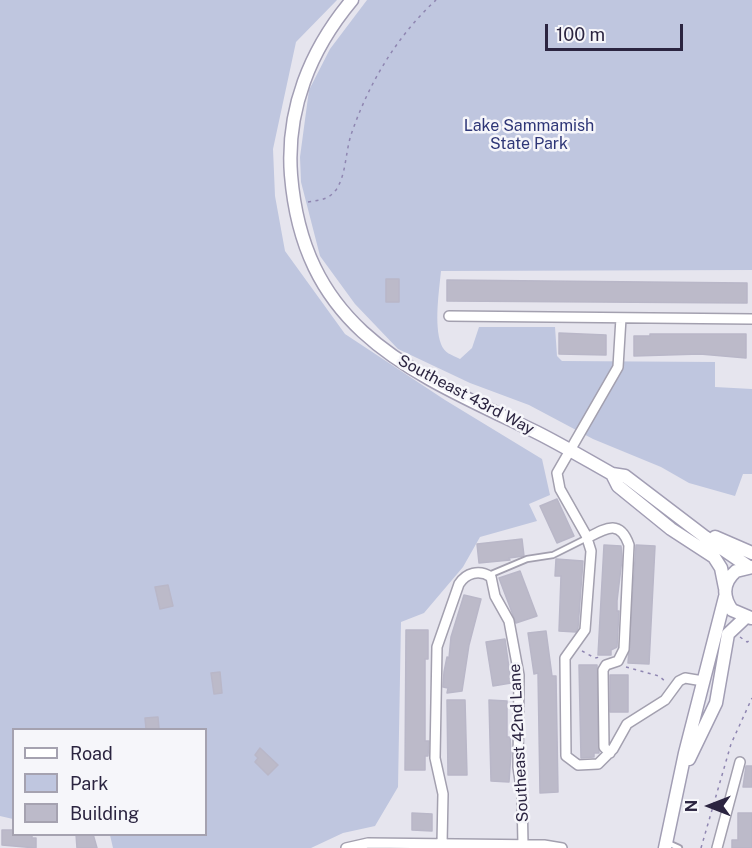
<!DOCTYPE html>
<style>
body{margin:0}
#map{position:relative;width:752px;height:848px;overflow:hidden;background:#e6e5ee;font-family:"Public Sans",sans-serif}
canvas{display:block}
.legend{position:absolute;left:12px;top:728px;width:195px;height:108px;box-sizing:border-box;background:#f6f6fa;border:2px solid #a5a2b0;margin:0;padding:8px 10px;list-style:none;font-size:18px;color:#2b2440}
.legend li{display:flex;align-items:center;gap:12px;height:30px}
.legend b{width:30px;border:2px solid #a5a2b0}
.north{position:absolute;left:680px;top:776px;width:60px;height:60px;-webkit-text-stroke:4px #f6f6fa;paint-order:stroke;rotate:270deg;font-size:16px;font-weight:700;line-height:24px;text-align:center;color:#2b2440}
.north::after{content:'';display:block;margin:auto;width:21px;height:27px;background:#2b2440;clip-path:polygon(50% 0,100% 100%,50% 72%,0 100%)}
.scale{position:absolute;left:545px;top:24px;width:138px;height:27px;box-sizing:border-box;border:3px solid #2b2440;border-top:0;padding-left:8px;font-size:18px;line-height:21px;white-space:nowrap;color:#2b2440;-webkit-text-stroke:4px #f6f6fa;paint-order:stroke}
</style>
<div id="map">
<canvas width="752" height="848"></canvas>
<ul class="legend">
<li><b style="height:8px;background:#fff"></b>Road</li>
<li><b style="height:16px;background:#bfc6df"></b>Park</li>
<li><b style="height:16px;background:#bcbac9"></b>Building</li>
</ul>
<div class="north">N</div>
<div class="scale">100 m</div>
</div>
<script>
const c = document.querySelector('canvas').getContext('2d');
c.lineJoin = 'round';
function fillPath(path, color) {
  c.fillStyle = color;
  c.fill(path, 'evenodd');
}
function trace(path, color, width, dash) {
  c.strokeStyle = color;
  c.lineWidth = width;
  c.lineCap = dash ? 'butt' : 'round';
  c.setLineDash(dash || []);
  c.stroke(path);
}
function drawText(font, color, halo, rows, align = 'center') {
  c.font = font + ' "Public Sans",sans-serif';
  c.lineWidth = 5;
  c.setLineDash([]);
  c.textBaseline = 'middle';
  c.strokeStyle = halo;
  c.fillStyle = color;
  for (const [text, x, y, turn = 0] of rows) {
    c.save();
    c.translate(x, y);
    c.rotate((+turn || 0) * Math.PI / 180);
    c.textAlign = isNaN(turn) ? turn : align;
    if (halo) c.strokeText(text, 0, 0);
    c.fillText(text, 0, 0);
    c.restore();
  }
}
const green = new Path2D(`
 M0 0H337L296 42 273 149 275 196 285 251 345 334 445 400 542 459 550 495 529 504 537 521 480 537 463 567 424 613 401 622 398 787 375 826 343 833 311 848H113L110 835 206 834V730H14L13 819 0 816Z
 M367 0H752V270L441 271C439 292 434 324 441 344 444 353 452 355 460 359L472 348 479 327H555L557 356 562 361 715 362V387L752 389V474H743L735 496 689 483 661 467 593 439 529 405 470 383 398 349 355 304 320 256 301 182 300 157 309 90 330 49Z`);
const building = new Path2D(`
 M386 279H399V302H386Z
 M447 280 747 283V303L447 301Z
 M559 333 606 335V355L559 354Z
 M650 334H746V358L700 354 634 356V336H650Z
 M557 499 574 536 557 543 540 506Z
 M522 539 524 556 509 558 510 560 479 563 477 544Z
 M604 545 621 546 622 559 617 601V611H619L617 647 611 650V655H598Z
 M636 545 655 546 649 664 628 663Z
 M556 559 583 561 578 628 576 632 559 631 561 576H555Z
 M520 571 537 616 516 623 499 578Z
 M168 585 173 606 160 609 155 587Z
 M464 595 481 599 469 645 462 691 447 693 448 688 443 687 444 672 447 657 449 658 451 637Z
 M406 630H428V659H425V741H429L428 756H425V770H405Z
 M546 631 552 676H556L558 792 540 793 538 673 534 674 528 633Z
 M505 639 511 683 493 686 486 642Z
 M579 665H597L599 753H594V757L581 758Z
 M220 672 222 693 214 694 211 673Z
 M610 675H628V712H610Z
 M447 700H465L467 775H448Z
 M489 700 507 701V737H510L511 753 509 782 491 781Z
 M158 717 159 729H146L145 718Z
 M260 748 278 765 268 775 255 762 258 758 255 755Z
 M746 766H752V787H743Z
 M412 813 432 814V831L412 830Z
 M738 813H752V848H732V840H738Z
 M2 830H14V834H32V838H36V848L2 845Z
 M76 834H93L97 848H77Z`);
const path = new Path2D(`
 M308 202C320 200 328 200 336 190 347 173 345 151 352 132 369 83 397 36 436 0
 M740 637 747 642 752 639
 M582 651 595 658 600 657
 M626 667 659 676 666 682
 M701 848 731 744 752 698`);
const service = new Path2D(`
 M489 575 527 559 553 555 587 538
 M668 843 679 848`);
const minor = new Path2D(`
 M449 316 752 319
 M621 318 618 367 557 473 560 489 586 535 591 551 585 630 565 658 566 756 578 765 598 764 613 749 627 724 665 700 679 681 685 678 703 681
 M587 538C606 528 620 519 629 545L624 649 618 661 606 665 603 670 604 747 610 753
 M442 844 443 794 435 758 437 647 459 584C466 573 479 569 491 577L495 596 509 621 519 675 518 767 522 794 523 845
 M346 848 368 843 544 845 562 848
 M717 848 740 762`);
const secondary = new Path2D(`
 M352 0C310 50 286 110 291 175 304 332 412 372 536 432 562 445 587 460 612 474L625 476 705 537 749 567
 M612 474 618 486 671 529 714 557 721 568 725 588
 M715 537 752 553
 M751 618 732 610C722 596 723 582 736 571L752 567
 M689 759 716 703 728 634 746 617
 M665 848 685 753 725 597`);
const parkNames = [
 ["Lake Sammamish",529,126],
 ["State Park",529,144]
];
const streetNames = [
 ["Southeast 43rd Way",466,395,28],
 ["Southeast 42nd Lane",519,743,-93]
];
fillPath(green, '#bfc6df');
fillPath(building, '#bcbac9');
trace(building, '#b9b7c8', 1.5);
trace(service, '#a3a0af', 8);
trace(minor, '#a3a0af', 12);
trace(secondary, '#a29eb4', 15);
trace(path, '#8f86b1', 1.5, [3, 4.5]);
trace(service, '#fff', 4.5);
trace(minor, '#fff', 9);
trace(secondary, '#fff', 12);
drawText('16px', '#2e3677', '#f6f6fa', parkNames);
drawText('16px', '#2b2440', '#f6f6fa', streetNames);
</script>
